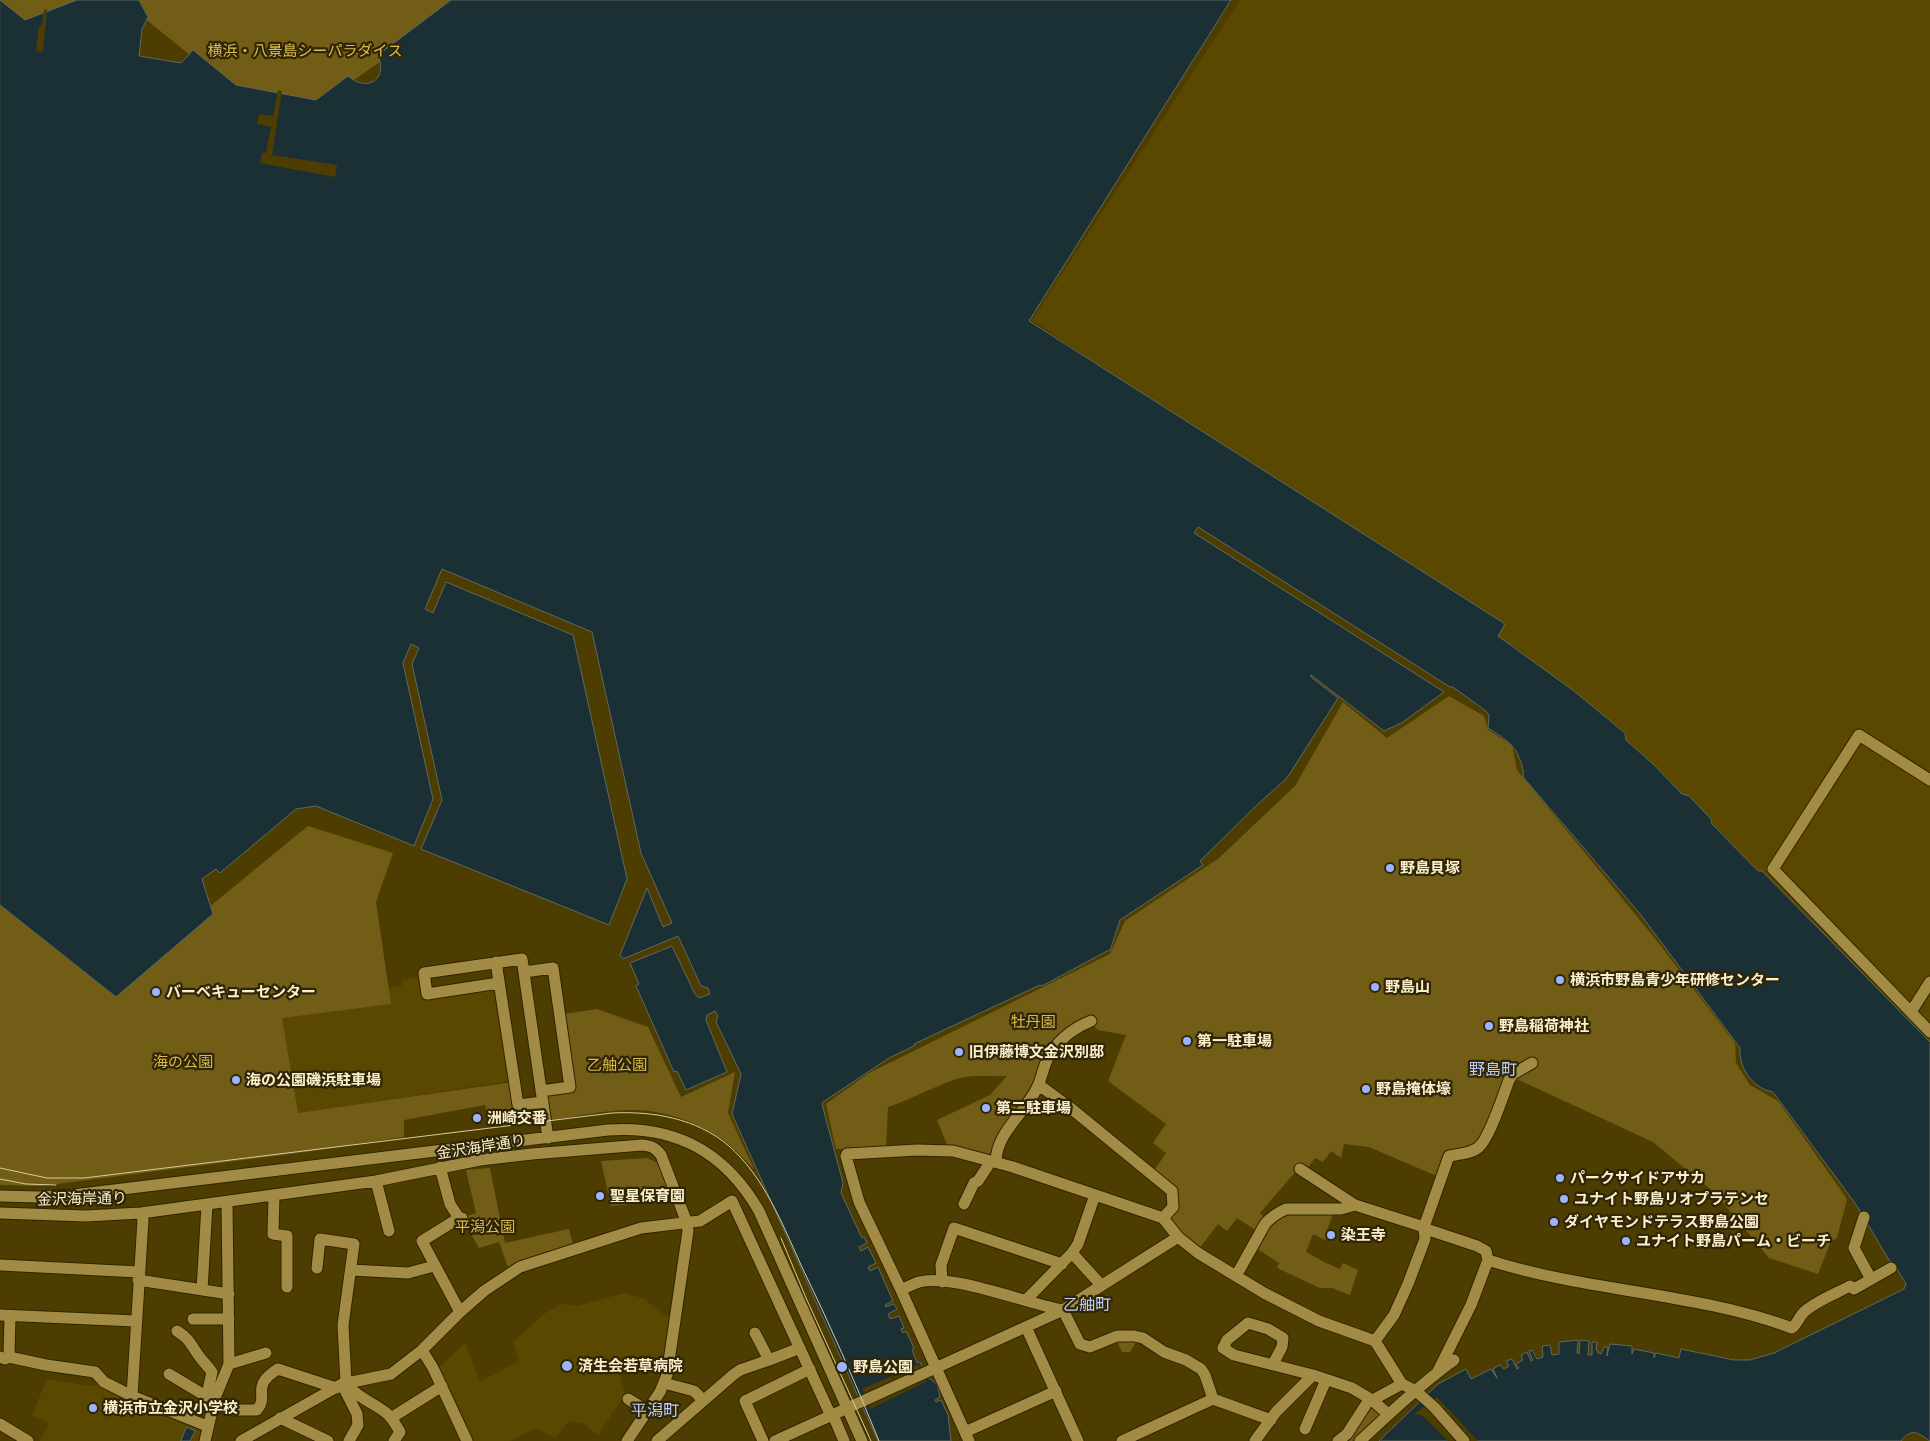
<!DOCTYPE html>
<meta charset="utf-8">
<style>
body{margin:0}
canvas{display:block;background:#4e3d00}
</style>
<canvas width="1930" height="1441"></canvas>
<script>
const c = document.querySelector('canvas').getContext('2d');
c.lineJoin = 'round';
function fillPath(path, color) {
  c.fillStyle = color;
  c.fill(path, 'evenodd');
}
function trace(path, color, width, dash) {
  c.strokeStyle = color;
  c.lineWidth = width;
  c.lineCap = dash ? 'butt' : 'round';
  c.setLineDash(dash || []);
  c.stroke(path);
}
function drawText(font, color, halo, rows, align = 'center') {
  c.font = font + ' Lato,"Noto Sans JP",sans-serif';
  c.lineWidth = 4.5;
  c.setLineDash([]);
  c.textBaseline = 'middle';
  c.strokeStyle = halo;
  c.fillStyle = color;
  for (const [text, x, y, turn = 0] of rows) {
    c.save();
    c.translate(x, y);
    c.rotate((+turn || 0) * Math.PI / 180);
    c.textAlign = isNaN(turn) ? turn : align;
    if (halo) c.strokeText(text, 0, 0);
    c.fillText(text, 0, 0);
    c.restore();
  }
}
const built = new Path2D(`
 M1240 0H1930V1047L1499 636 1032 320Z
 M418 977 422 1000 498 989 511 1081 294 1114 280 1017 386 988 402 986 401 980Z
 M625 1293 645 1299 663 1315 671 1316 665 1362 637 1359 629 1362 619 1371 625 1394 598 1435 583 1423 569 1421 555 1438 536 1428 510 1441H469L436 1370 465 1343 480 1382 519 1361 513 1342 544 1314 561 1304 577 1306Z
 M47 1379 91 1386 99 1384 199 1427 201 1432 199 1441H40L49 1423 32 1415Z`);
const green = new Path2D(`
 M0 0H120L20 24Z
 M122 0H470L316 106 233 90Z
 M1449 696 1484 716 1488 730 1512 745 1517 770 1657 941 1735 1043 1736 1063 1750 1085 1778 1101 1847 1199 1837 1238 1831 1241 1818 1274 1769 1258 1715 1193 1653 1142 1508 1075 1478 1144 1449 1153 1439 1177 1369 1147 1344 1144 1341 1158 1331 1151 1323 1162 1315 1158 1305 1171 1298 1169 1260 1213 1265 1218 1257 1231 1237 1218 1227 1231 1218 1224 1199 1249 1180 1235 1168 1217 1174 1188 1153 1172 1166 1153 1153 1143 1166 1124 1108 1081 1126 1035 1098 1030 1084 1018 1048 1047 1030 1093 1001 1131 990 1155 948 1147 937 1120 990 1095 1007 1076C990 1077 972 1074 956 1079 933 1087 912 1099 888 1107L886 1148 836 1149 826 1104 869 1073 1110 954 1125 921 1219 858 1295 786 1343 702 1387 738Z
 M308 826 393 853 376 902 391 1004 282 1018 298 1113 513 1082 517 1107 536 1104 538 1119 489 1125 485 1105 404 1120V1137L305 1152 41 1186 0 1185V886L115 984Z
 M597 1009 648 1027 681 1097 735 1072 728 1113 754 1169C744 1160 735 1148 723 1140 697 1122 662 1109 630 1110 603 1110 576 1117 550 1120L546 1094 575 1089 563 1014Z
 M647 1158 658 1163 673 1201 611 1206 601 1161Z
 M490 1168 505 1243 569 1229 573 1244 508 1267 499 1242 479 1248 462 1218 476 1213 466 1170Z
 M1284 1212H1334L1327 1230 1329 1231 1325 1240 1313 1234 1306 1252 1326 1263 1340 1269 1343 1263 1358 1270 1350 1295 1332 1288H1320L1277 1268 1279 1263 1256 1248 1269 1223Z
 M1128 1340 1136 1342 1130 1352H1122L1117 1341Z
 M1372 1408 1380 1416 1352 1441H1344Z`);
const water = new Path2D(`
 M0 0 25 20 77 0H139L148 17 142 29 139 56 181 63 193 50 236 85 316 100 348 76C368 93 388 79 378 55L451 0H1231L1029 321 1505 624 1498 636 1574 691 1625 733 1626 740 1654 765 1682 794 1689 796 1711 819 1712 824 1758 871H1762L1930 1042V1441C1918 1433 1912 1427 1901 1441H1379L1438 1384 1466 1369 1471 1379 1491 1369 1497 1378 1493 1369 1500 1365 1504 1369 1509 1366 1506 1361 1512 1359 1517 1369 1519 1368 1516 1364 1523 1360 1521 1355 1527 1352 1531 1361 1533 1360 1529 1351 1532 1350 1537 1359 1543 1357 1542 1346 1550 1345 1552 1355 1559 1354V1342L1578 1340 1577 1353 1579 1354 1580 1340 1589 1341 1588 1355H1592V1342H1597L1596 1350 1598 1351V1353L1601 1354 1604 1347H1608L1607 1356 1610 1344 1632 1346V1354L1634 1349 1654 1353V1358L1656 1353 1679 1358 1681 1349 1734 1360H1750L1774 1353 1904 1289 1906 1284 1896 1267 1892 1265 1857 1206 1773 1092C1752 1088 1739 1068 1740 1048L1641 915 1523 777C1524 772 1523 770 1522 766 1516 744 1506 740 1488 728L1489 715 1486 711 1453 687H1450L1198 527 1194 533 1444 692 1403 722 1384 731 1311 675V677L1338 698 1287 778 1258 804 1200 861 1203 865 1120 920 1110 951 1109 950 1042 986 1040 985 914 1044V1046L889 1058 823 1102 822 1104 843 1183 841 1193 862 1238 864 1237 867 1243 859 1247 861 1251 868 1247 876 1263 868 1267 870 1271 878 1267 893 1301 885 1305 886 1307 894 1304 897 1309 888 1314 890 1319 899 1316 904 1328 901 1329 903 1333 906 1331 914 1348 912 1350 917 1363 920 1362 926 1376 937 1384 940 1397 935 1400 936 1402 941 1400 948 1415 951 1441H878L732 1114 741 1074 716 1022 718 1016 715 1011 707 1015 706 1020 727 1072 686 1090 677 1071 674 1072 636 986 639 984 630 963 672 946 695 994 699 998 710 994 708 988 701 986 678 936 623 959 620 955 647 888 663 927 672 923 641 853 592 632 442 569 425 609 433 613 446 582 573 635 627 879 609 925 421 849 442 800 412 664 419 648 411 644 403 663 433 799 414 846 316 806 296 809 220 873 216 869 202 879 213 914 116 997 0 905Z
 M187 1427 195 1431 190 1441H181Z`);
const pier = new Path2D(`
 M47 9 43 52 36 51 39 27 42 25 44 10Z
 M278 90 282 91 272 155 337 165 335 177 260 163 262 153H266L271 127 257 124 259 114 273 116Z
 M919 1364 927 1381 870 1409 862 1389Z
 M1437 1397 1478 1441H1448L1423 1416 1414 1414Z`);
const minor = new Path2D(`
 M1930 780 1859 735 1773 869 1930 1032
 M496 962 518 1105 543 1102
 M524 972 553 968 570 1087 541 1091
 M499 983 427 994 424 973 522 959 548 1138
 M1911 1012 1930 982
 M1039 1085 1073 1110 1172 1191 1173 1207 1163 1218
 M996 1162C996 1132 1026 1113 1038 1086 1043 1075 1044 1061 1052 1051 1062 1037 1076 1027 1091 1021
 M440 1167 450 1204 459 1218
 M1300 1169 1355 1205 1424 1227
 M376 1181 389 1231
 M0 1196 39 1197 73 1195 608 1130C676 1125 725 1152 759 1211L862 1441
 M274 1196 273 1234 287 1236V1287
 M964 1204 974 1183 978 1181 991 1161
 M0 1213 86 1216 141 1213 376 1181 480 1160 532 1154 642 1145C651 1146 655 1147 661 1155L687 1223 688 1231 667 1375 660 1392 627 1441
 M1864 1217 1854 1248 1871 1279
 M1424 1231 1429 1230 1477 1246 1486 1251 1488 1260
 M1072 1253 1101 1285
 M0 1265 139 1272
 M317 1268 320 1239 354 1244 343 1325 346 1383C356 1397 372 1402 385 1412 392 1417 396 1425 400 1432L394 1441
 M351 1270 408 1273 434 1266
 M1236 1276 1265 1224C1271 1217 1277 1213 1286 1209H1341L1355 1205
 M138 1280 229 1294
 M942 1282 941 1265 954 1228 1062 1264
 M202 1290 207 1205
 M901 1290C907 1287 913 1284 919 1282 952 1273 1027 1304 1063 1310L1080 1344 1090 1347 1117 1336H1134L1143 1338 1164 1352 1186 1360 1201 1369 1205 1375 1213 1399 1271 1420
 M1026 1300 1072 1253 1078 1244 1095 1195
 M460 1312 422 1241 459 1218H462
 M0 1315 135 1321
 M193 1319H229
 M1026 1327 1078 1441
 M177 1331C191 1340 190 1344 199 1356 203 1362 208 1366 212 1372L208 1390 215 1398
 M755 1333 769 1360 800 1348
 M1375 1341 1394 1315 1408 1284 1425 1239 1424 1227 1449 1156C1458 1154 1471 1154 1479 1147 1490 1137 1503 1096 1509 1080L1513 1074 1532 1063
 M422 1350 433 1368 467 1441
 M0 1357 5 1359 9 1357 46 1365 95 1372 104 1382 132 1396 207 1426
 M9 1357 10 1316
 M229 1364 266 1353
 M1273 1364 1282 1347 1283 1338 1268 1329 1248 1323 1227 1340 1223 1348 1234 1355 1313 1375 1352 1388 1372 1400 1388 1414
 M1438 1371 1471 1305 1488 1260C1587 1292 1694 1292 1792 1328 1797 1324 1799 1317 1804 1312 1816 1301 1835 1294 1850 1286L1854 1289 1891 1268
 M169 1374 214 1401
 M664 1383 694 1391 703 1400
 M342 1384 357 1414 358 1425 349 1441
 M132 1396 143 1220 141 1213
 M628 1399 648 1411
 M213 1406 235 1410H257C270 1395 249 1387 278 1369L336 1388
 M833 1415 844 1441
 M280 1418 328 1441
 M391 1418 442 1386
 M0 1424 28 1441
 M1305 1429 1326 1380
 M965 1432 1056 1391
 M205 1441 215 1398 229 1364 227 1203
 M241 1441 342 1384 391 1374 422 1350 460 1312 484 1291 520 1267 641 1228 700 1221 732 1201 831 1416
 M657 1441 733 1375 740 1370 769 1360
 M763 1441 745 1401 810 1369
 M775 1441 1063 1310 1178 1237
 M969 1441 901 1290 859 1202 846 1156 847 1154 917 1150 953 1151 1013 1167 1163 1218 1178 1237 1198 1253 1264 1293 1319 1321 1375 1341 1402 1384 1416 1391 1434 1407 1464 1441
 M1122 1441 1213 1399
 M1255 1441 1276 1412 1313 1375
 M1338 1441 1347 1434 1367 1403 1402 1384
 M1360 1441C1390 1413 1421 1384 1454 1360`);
const tram = new Path2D(`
 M0 1168 47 1178H84L612 1113C653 1111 696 1118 729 1146 764 1177 782 1223 801 1265 829 1323 855 1381 879 1441
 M0 1179 26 1184 56 1185
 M781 1238 806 1298 871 1441`);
const markers = [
 [1390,868,5,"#9eb3fd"],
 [1560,980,5,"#9eb3fd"],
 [1375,987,5,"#9eb3fd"],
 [156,992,5,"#9eb3fd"],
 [1489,1026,5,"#9eb3fd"],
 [1187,1041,5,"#9eb3fd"],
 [959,1052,5,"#9eb3fd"],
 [236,1080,5,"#9eb3fd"],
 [1366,1089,5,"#9eb3fd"],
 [986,1108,5,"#9eb3fd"],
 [477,1118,5,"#9eb3fd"],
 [1560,1178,5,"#9eb3fd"],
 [600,1196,5,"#9eb3fd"],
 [1564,1199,5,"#9eb3fd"],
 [1554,1222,5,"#9eb3fd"],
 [1331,1235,5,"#9eb3fd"],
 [1626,1241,5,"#9eb3fd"],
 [567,1366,6,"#9eb3fd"],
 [842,1367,6,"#9eb3fd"],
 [93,1408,5,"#9eb3fd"]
];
const parkNames = [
 ["横浜・八景島シーパラダイス",305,51],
 ["牡丹園",1033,1022],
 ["海の公園",183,1062],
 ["乙舳公園",617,1065],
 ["平潟公園",485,1227]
];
const poiNames = [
 ["野島貝塚",1400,868],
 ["横浜市野島青少年研修センター",1570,980],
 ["野島山",1385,987],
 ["バーベキューセンター",166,992],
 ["野島稲荷神社",1499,1026],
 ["第一駐車場",1197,1041],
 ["旧伊藤博文金沢別邸",969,1052],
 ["海の公園磯浜駐車場",246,1080],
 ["野島掩体壕",1376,1089],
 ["第二駐車場",996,1108],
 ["洲崎交番",487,1118],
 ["パークサイドアサカ",1570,1178],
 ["聖星保育園",610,1196],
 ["ユナイト野島リオプラテンセ",1574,1199],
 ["ダイヤモンドテラス野島公園",1564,1222],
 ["染王寺",1341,1235],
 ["ユナイト野島パーム・ビーチ",1636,1241],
 ["済生会若草病院",578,1366],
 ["野島公園",853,1367],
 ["横浜市立金沢小学校",103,1408]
];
const streetNames = [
 ["金沢海岸通り",481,1147,-9],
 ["金沢海岸通り",82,1199,-1]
];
const neighbourhoodNames = [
 ["野島町",1493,1070],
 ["乙舳町",1087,1305],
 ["平潟町",655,1411]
];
fillPath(built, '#5a4700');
fillPath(green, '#725d17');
fillPath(water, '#1b3034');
trace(water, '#5e6962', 1);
fillPath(pier, '#4e3d00');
trace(minor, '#302500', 13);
trace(minor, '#a28b44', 11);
trace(tram, '#d7caa2', 1);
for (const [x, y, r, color] of markers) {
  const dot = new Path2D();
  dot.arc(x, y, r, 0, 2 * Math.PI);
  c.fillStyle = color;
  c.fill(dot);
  trace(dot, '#2f2507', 2);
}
drawText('15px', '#deba4c', '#2f2507', parkNames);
drawText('bold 15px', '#fbefcc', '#2f2507', poiNames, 'left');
drawText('15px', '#fbefcc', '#2f2507', streetNames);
drawText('16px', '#c1cff8', '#2f2507', neighbourhoodNames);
</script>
